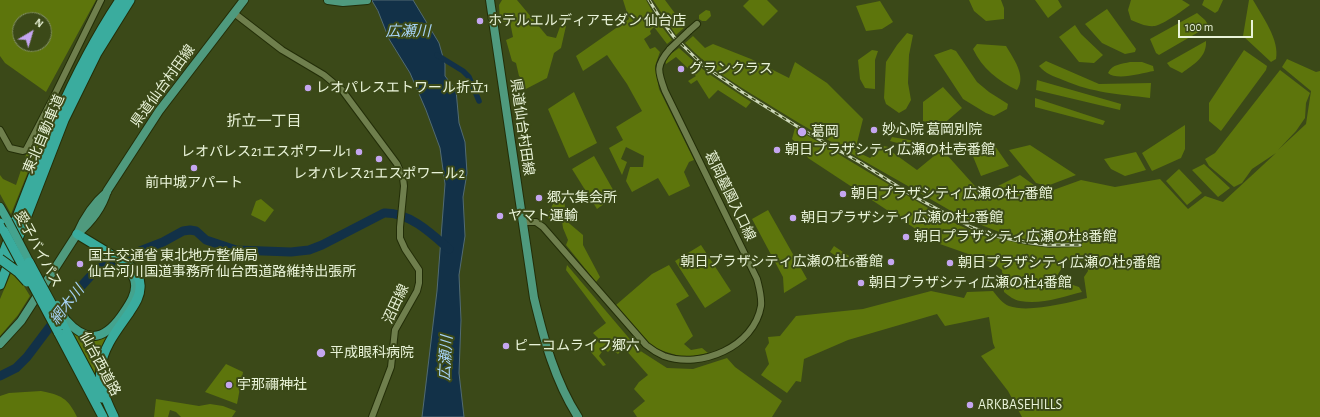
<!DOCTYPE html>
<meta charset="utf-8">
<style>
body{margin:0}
#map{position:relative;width:1320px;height:417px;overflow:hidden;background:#3b4918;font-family:"Alegreya Sans",sans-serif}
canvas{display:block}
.north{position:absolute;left:12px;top:12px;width:40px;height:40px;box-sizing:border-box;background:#3b4918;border:1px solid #818d65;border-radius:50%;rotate:38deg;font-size:11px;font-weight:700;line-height:16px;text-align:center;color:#e9f3d8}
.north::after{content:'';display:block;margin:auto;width:14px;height:18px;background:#c5a6f0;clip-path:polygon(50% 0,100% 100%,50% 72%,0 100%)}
.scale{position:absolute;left:1178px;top:20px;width:75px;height:18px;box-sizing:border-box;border:2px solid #e9f3d8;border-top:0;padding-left:5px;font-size:12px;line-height:14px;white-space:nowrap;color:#e9f3d8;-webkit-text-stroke:3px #3b4918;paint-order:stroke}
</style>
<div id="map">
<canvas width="1320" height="417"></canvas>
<div class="north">N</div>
<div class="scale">100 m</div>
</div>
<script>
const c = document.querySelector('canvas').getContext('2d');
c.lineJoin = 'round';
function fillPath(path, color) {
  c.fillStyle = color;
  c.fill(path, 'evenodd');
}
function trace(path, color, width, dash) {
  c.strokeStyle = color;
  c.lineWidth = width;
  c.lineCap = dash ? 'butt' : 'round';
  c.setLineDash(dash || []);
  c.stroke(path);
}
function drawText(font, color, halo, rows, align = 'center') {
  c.font = font + ' "Alegreya Sans","Noto Sans JP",sans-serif';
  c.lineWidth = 4;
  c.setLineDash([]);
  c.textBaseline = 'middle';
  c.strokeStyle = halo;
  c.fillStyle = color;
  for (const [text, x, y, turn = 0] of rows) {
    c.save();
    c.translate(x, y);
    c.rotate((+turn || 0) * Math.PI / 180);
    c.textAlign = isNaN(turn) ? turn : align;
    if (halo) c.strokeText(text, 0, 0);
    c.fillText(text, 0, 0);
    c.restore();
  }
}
const green = new Path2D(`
 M0 0H96L46 92 5 63 0 56ZM20 20H44V44H20Z
 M502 0H517L547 36 556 38 562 21 566 26 561 48 554 53 547 78 524 90 520 84 523 79 519 76 516 63 512 61 506 40 513 37 510 22H500L499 5Z
 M623 0H646L659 23 672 40 667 44 654 27 650 31 651 34 644 39 650 49 655 47 660 52 655 66 659 89 694 160 689 162 684 172 690 186 669 196 658 178 632 192 626 181 630 167H643L644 156 626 147 621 159 627 162 622 175 609 148 623 140 616 127 642 111 627 84 607 55 583 71 576 56 629 19Z
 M653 0H665L685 27 676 35Z
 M749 0H767L778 11 763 26 743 6Z
 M969 0H1001L1004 8V19L986 21 974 11Z
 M1035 0H1058L1062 7 1048 18Z
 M1131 0H1182L1190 5C1182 11 1164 24 1155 26 1146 27 1138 23 1131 20L1128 10Z
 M1204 0H1223L1218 11 1215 13 1202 5Z
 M1249 0H1253C1262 16 1280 40 1276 59L1271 62 1243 36Z
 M880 1 893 22 882 29 866 31 856 6Z
 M1107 9 1136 49 1135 52 1125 54 1102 43 1085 24Z
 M706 10 710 11 711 16 706 21H702L699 19V15Z
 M1197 13 1205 20 1209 26 1159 55 1156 53 1150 39Z
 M1075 25 1081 34 1103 55 1094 63 1079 62 1059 37Z
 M907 33 913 35 909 55 908 83 911 100 906 109 899 113 886 104 884 98 886 62 897 45Z
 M693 36 705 48 713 44 751 59 789 78 795 62 827 83 863 119 855 151 870 158 884 146 893 148 892 152 917 170 934 156 920 149 890 141 892 137 938 145 982 194 1020 175 1045 193 1081 180 1115 187 1160 179 1188 209 1205 196 1223 202 1276 153 1252 169 1242 183 1234 187 1209 166 1205 159 1215 153 1280 70 1310 93 1306 103 1305 118 1296 131 1278 150 1306 124 1311 91 1282 67 1287 59 1316 72 1320 71V417H1022L1008 391 981 356 995 348 993 343 989 317 945 326 937 314 848 340 804 359 801 382 796 381 787 393 761 375 769 364 765 349 769 343 768 337 780 336 796 316 863 309 931 291 964 298 967 292 993 291C997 296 1003 304 1009 306 1028 313 1067 303 1087 298L1084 277 1088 271 1086 261 1067 260 1053 282 1057 287 1070 284 1079 287 1082 292C1062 297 1041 305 1020 301 1014 300 1009 296 1004 292L1002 270 991 262 937 243 808 158 805 151 792 139 795 128 948 220 978 234 1027 245 1050 248 1082 247V242C1072 241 1061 243 1051 243 1018 241 987 228 958 215 897 179 836 146 776 109 744 89 711 71 685 43Z
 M1206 41C1207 57 1194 64 1182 73L1170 67 1167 63Z
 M977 44 1006 46C1013 58 1027 76 1017 90 998 81 982 68 973 49Z
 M679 48 706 72 751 102 746 108 718 90 709 99 697 80 691 84 688 81 696 76 676 57 666 64 665 61 670 52 672 53Z
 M951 49 956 51 977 82 989 92 1008 104 1007 109 994 116 986 113 963 99 934 55Z
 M872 50 878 51 875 60V89L865 88 860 79 858 60Z
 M1244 50 1267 66 1266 70 1221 131 1209 121V103Z
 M1046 61 1099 84 1151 83 1150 98C1118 94 1093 93 1063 80 1053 76 1046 74 1039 66Z
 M1130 62H1142L1153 66 1154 71C1142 73 1117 81 1108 73 1112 64 1122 64 1130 62Z
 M1037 80 1121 104 1120 110 1036 90Z
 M943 87 962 108 941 126 923 121V102Z
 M574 92 597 143 569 158 548 109Z
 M1035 98 1105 121 1103 125 1035 107Z
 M51 109 53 110 11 214 0 194V175L3 179 16 185 26 155Z
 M1185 125V149L1181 158 1152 171 1142 153Z
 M1030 145 1076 175 1047 186 1036 183 1009 150Z
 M995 146 1009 166 981 176 972 154Z
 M1136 152 1146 170 1125 176 1111 169 1104 159Z
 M594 156 616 195 597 209 572 169Z
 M1204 164 1230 188 1218 197 1192 170Z
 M1179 169 1202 193 1187 205 1166 181Z
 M563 193 565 207 558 211 551 222 547 216 555 200Z
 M261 199 274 210 265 222 251 215 256 201Z
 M768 210 807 279 784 293 783 277 752 219Z
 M564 219 583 235V245L600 277 596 282 566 245 568 240 563 228 562 221Z
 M701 245 731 291 705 308 675 261Z
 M834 246 849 256 845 262 830 252Z
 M567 265 639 350 667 368 693 369 727 358 735 367 782 401 772 417H637L633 411 645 401 634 389 639 382 648 375 624 348 618 354 611 349 608 352 604 349 599 356 606 365 603 366 590 351 599 339 593 333 606 323 566 270Z
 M669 265 689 296 676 304 693 336 684 344 691 350 702 348 708 353 694 356 683 357 656 349 642 337 616 305 652 274Z
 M11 273 22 283 30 296 18 315 0 336V299Z
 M70 329C88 336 94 342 113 333L99 383Z
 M226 364 243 372 237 404 205 392Z
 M41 391C61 395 68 398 77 417H0V396L9 393Z
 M156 399 199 406 210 404 223 406 236 411 232 417H181L176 412 170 410 168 417H154Z`);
const water = new Path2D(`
 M372 0H413L439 43 445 64V76L456 90 459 123 465 142 467 173 463 197 465 236 459 275 461 320 459 373 464 417H422L437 291 445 184 440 148 426 110 410 73 389 39 378 11Z`);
const canal = new Path2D(`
 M437 55 463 71 469 77 479 101`);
const river = new Path2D(`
 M0 376 16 368 27 357 76 292 96 270 109 263 163 242 183 231 190 230 196 231 206 240 236 250 291 252 309 250 322 245 384 213C409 212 431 233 449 249`);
const tertiary = new Path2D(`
 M234 13 282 50 324 75 342 90 397 164 403 178 404 186 400 227V238L405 249 419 270V283L417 291 395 330 391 367 372 417
 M689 31 697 24
 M0 130 10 148 23 151 26 150 53 98 101 0
 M523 222H536L543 227 646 345C651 349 657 353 664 356 701 369 754 347 761 306 762 297 759 287 757 279L665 91C658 72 655 66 670 49`);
const primary = new Path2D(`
 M328 0 343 2 367 0
 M490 0 534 298C544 340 555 381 578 417
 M77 234C91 222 102 208 107 191L159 111 244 0
 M0 344 21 321 77 234C84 218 94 203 107 192`);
const trunk = new Path2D(`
 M0 207 8 221
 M66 320C89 346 107 338 124 312 130 303 136 294 135 284 135 277 130 272 126 268`);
const motorway = new Path2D(`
 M0 223 4 231
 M77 234 130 266C136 272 141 278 140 288 140 297 134 305 129 313 118 329 103 347 101 367 98 384 107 402 114 417
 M0 262C34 172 66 81 120 0
 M0 285 64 120 97 53 130 0
 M63 325 102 398
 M58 332 103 417`);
const rail = new Path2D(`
 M649 0 662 21 674 37 704 66 742 92 803 130 861 163 913 196 971 227 995 236 1024 242 1046 245H1080`);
const tertiaryBridge = new Path2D(`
 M670 49 689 31`);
const trunkBridge = new Path2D(`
 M8 221 32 267
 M57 305 66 320`);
const motorwayBridge = new Path2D(`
 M4 231 58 332
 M0 259 18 272 27 282
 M29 262 63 325`);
const markers = [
 [480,21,4,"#c5a6f0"],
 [681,69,4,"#c5a6f0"],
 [308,88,4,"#c5a6f0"],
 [874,130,4,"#c5a6f0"],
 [802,132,5,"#c5a6f0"],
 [777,150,4,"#c5a6f0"],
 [359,152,4,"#c5a6f0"],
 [379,159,4,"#c5a6f0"],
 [194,168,4,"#c5a6f0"],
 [843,194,4,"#c5a6f0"],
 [539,198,4,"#c5a6f0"],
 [500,216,4,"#c5a6f0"],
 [793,218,4,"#c5a6f0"],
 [906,237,4,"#c5a6f0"],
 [891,262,4,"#c5a6f0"],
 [950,263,4,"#c5a6f0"],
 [80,264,4,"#c5a6f0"],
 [861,283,4,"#c5a6f0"],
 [506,346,4,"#c5a6f0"],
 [321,353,5,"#c5a6f0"],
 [229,385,4,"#c5a6f0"],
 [970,405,4,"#c5a6f0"]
];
const poiNames = [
 ["ホテルエルディアモダン 仙台店",488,21],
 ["グランクラス",689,69],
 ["レオパレスエトワール折立1",316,88],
 ["妙心院 葛岡別院",882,130],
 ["葛岡",811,132],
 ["朝日プラザシティ広瀬の杜壱番館",785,150],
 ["レオパレス21エスポワール1",351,152,"right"],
 ["レオパレス21エスポワール2",379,174,"center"],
 ["前中城アパート",194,183,"center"],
 ["朝日プラザシティ広瀬の杜7番館",851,194],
 ["郷六集会所",547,198],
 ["ヤマト運輸",508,216],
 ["朝日プラザシティ広瀬の杜2番館",801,218],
 ["朝日プラザシティ広瀬の杜8番館",914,237],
 ["国土交通省 東北地方整備局",88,256],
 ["仙台河川国道事務所 仙台西道路維持出張所",88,272],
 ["朝日プラザシティ広瀬の杜6番館",883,262,"right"],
 ["朝日プラザシティ広瀬の杜9番館",958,263],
 ["朝日プラザシティ広瀬の杜4番館",869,283],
 ["ピーコムライフ郷六",514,346],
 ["平成眼科病院",330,353],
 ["宇那禰神社",237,385],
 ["ARKBASEHILLS",978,405]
];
const streetNames = [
 ["県道仙台村田線",163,86,-54],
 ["県道仙台村田線",522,127,82],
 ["東北自動車道",44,134,-67],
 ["葛岡墓園入口線",730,196,64],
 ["愛子バイパス",38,249,62],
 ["沼田線",396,304,-65],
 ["仙台西道路",100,364,62]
];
const waterNames = [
 ["広瀬川",408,31],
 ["網木川",67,305,-52],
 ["広瀬川",446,358,-87]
];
const neighbourhoodNames = [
 ["折立一丁目",264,121]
];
fillPath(green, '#5d750c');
fillPath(water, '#123148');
trace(water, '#526b73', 1);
trace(canal, '#123148', 5.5);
trace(river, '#123148', 9);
trace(tertiary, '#232e08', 8);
trace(primary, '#232e08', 10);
trace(trunk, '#232e08', 10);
trace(motorway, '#232e08', 11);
trace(tertiary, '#6f7f4d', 6);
trace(primary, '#4f9a7e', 8);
trace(trunk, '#44a38e', 8);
trace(motorway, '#3aac9e', 9);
trace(rail, '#ccd7b8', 3);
trace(rail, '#3b4918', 1.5, [4.5]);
trace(tertiaryBridge, '#232e08', 8, []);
trace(trunkBridge, '#232e08', 10, []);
trace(motorwayBridge, '#232e08', 11, []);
trace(tertiaryBridge, '#6f7f4d', 6);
trace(trunkBridge, '#44a38e', 8);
trace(motorwayBridge, '#3aac9e', 9);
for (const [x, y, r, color] of markers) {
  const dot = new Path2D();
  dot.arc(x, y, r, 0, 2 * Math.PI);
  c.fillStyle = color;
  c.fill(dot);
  trace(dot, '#3b4918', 1.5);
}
drawText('14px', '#e9f3d8', '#3b4918', poiNames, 'left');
drawText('14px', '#e9f3d8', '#3b4918', streetNames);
drawText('italic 15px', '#a7d3f6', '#3b4918', waterNames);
drawText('15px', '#e9f3d8', '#3b4918', neighbourhoodNames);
</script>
